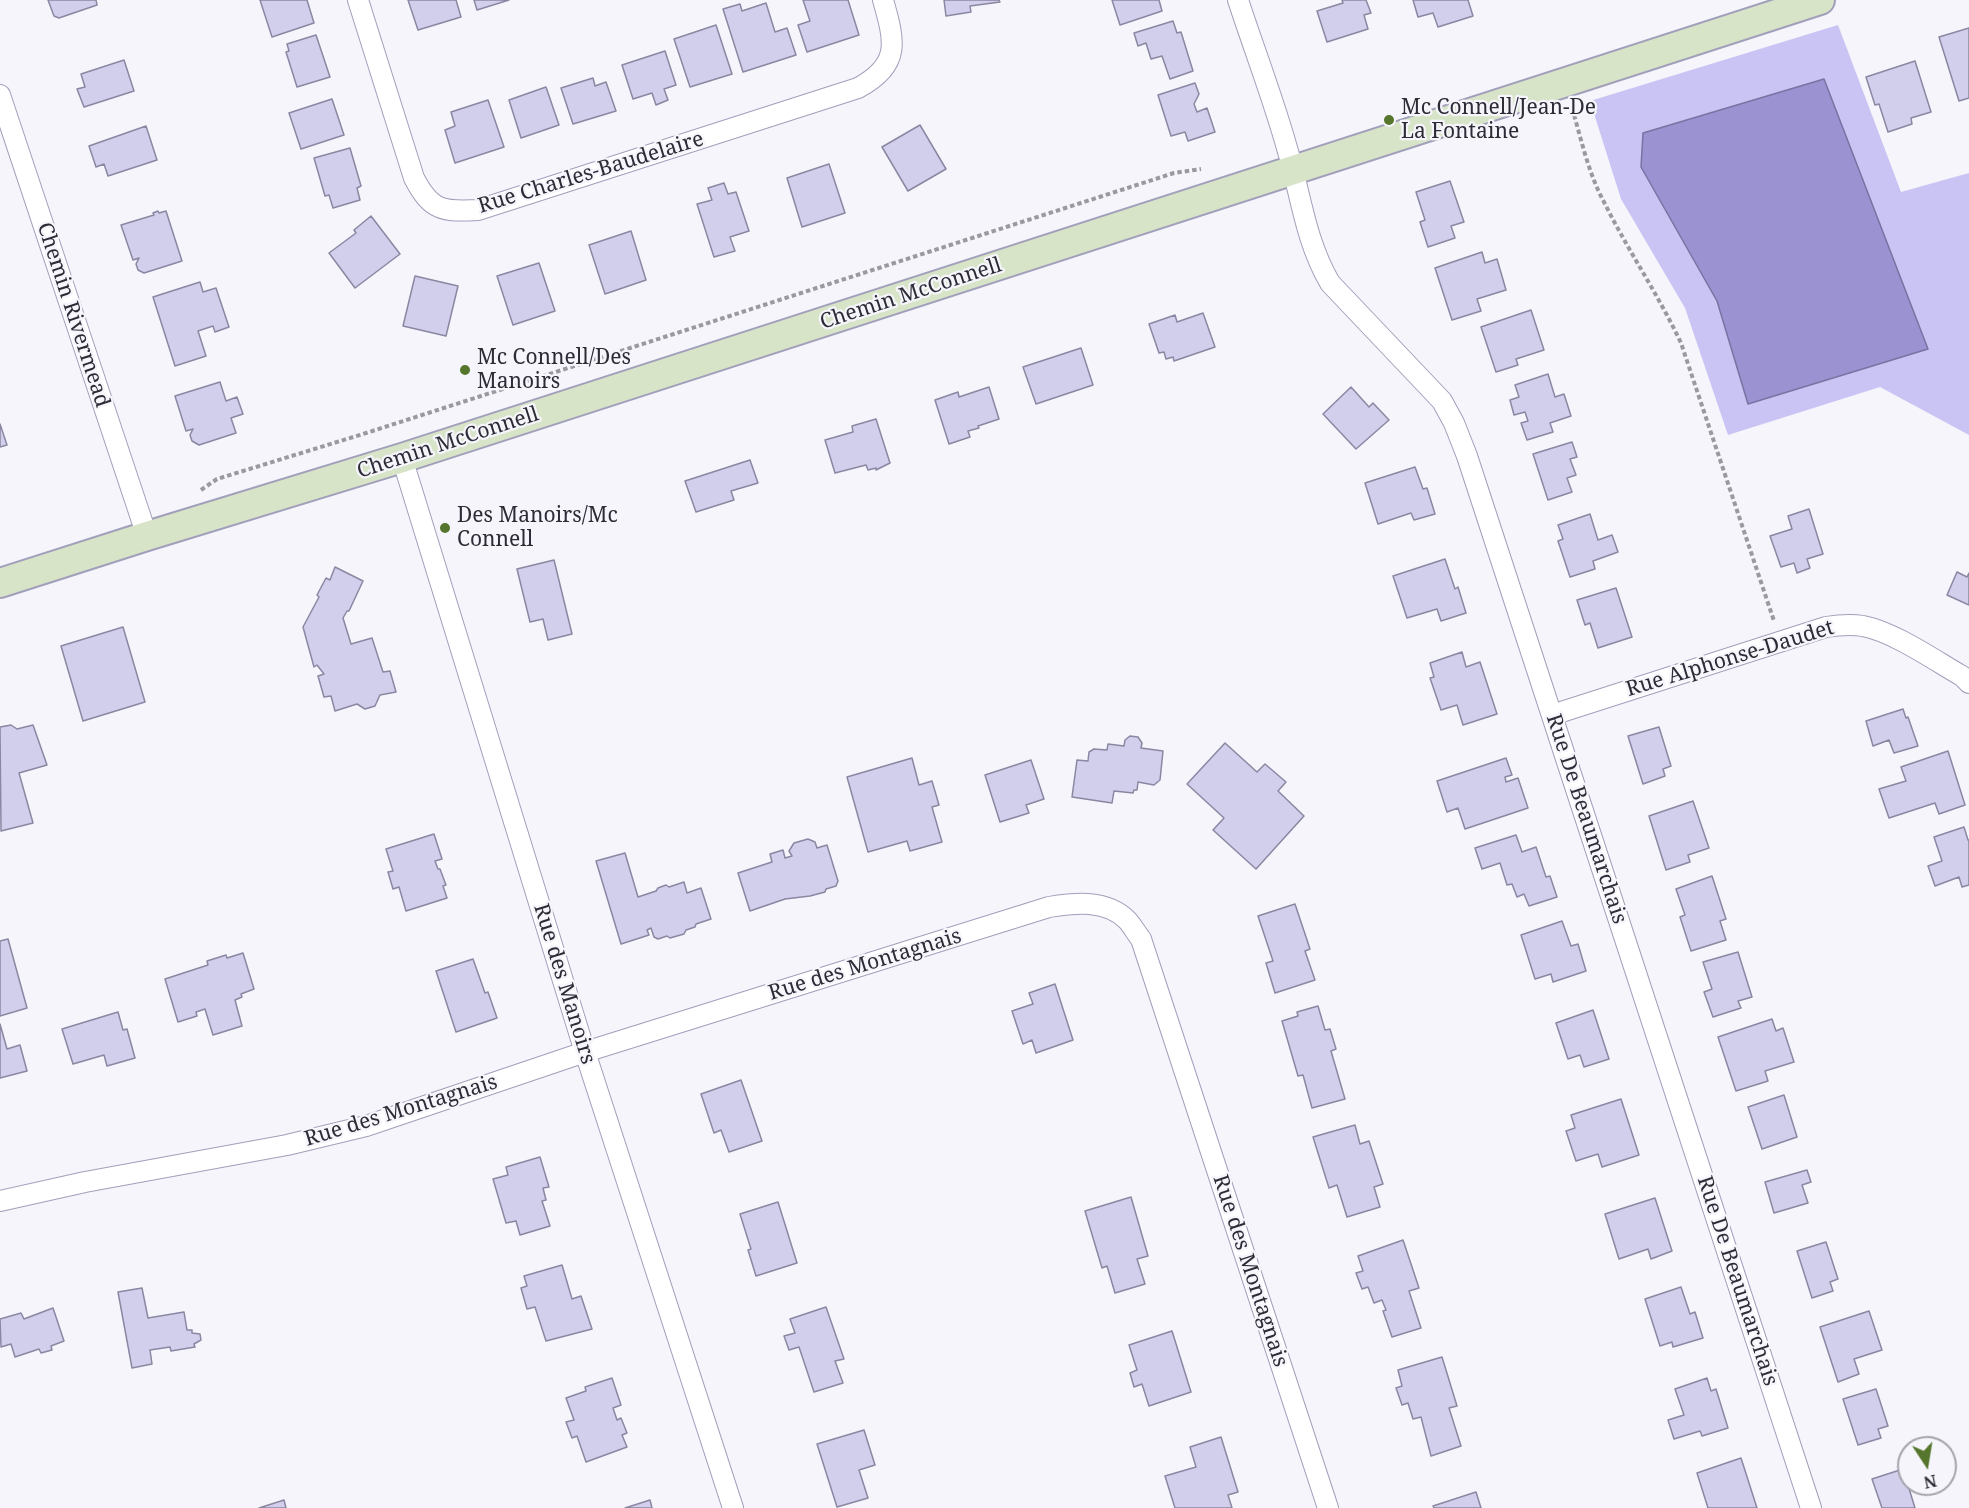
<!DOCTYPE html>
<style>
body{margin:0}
#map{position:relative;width:1969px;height:1508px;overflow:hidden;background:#f5f5fb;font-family:"Noto Serif",serif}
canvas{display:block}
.north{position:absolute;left:1897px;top:1436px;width:60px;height:60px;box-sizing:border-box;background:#f5f5fb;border:2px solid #a5a4ac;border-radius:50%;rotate:168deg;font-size:16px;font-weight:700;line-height:24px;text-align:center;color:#2c2b36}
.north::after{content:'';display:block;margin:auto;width:21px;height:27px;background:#55762c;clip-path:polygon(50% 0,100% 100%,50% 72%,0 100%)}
</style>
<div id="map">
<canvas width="1969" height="1508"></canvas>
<div class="north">N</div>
</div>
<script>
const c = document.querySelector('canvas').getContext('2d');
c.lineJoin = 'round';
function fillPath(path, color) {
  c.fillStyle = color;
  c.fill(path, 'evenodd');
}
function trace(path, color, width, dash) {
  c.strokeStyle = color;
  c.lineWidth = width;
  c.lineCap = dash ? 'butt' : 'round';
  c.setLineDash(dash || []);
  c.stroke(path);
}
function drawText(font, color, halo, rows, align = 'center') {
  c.font = font + ' "Noto Serif",serif';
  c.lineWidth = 4.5;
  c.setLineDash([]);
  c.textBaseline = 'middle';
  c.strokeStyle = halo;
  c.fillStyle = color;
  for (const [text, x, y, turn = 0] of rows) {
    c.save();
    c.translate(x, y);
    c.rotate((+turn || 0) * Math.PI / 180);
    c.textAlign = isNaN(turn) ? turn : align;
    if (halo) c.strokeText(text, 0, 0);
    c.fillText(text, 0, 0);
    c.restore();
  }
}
const green = new Path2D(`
 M1838 25 1901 192 1969 173V435L1880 387 1728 435 1685 308 1621 199 1590 101Z`);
const water = new Path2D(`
 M1824 79 1928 349 1748 404 1717 301 1641 167 1643 133Z`);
const building = new Path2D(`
 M48 0H96L97 5 59 18 54 16Z
 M260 0H307L314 23 272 37Z
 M408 0H456L461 17 418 30Z
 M474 0H509L477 10Z
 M803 0H848L859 35 807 52 798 25 810 21Z
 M944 0H999L1000 2 970 6 971 12 946 16Z
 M1112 0H1159L1162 11 1120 25Z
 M1342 0H1366L1371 13 1364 15 1368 29 1327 42 1317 11 1343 3Z
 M1413 0H1468L1473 16 1438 27 1433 13 1418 17Z
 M766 3 775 32 787 28 796 55 743 72 723 9 740 4 742 11Z
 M1173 21 1177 33 1181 32 1193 71 1170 79 1162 56 1151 59 1146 43 1138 46 1134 33Z
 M716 25 732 74 690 87 674 39Z
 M1969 28V98L1959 101 1939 37Z
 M316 35 330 77 297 87 286 52 289 51 287 44Z
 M665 51 676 85 664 89 668 100 656 105 652 93 633 99 622 65Z
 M124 60 134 91 84 107 77 89 85 87 81 74Z
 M1915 61 1931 112 1911 118 1912 124 1888 132 1879 104 1875 105 1866 77Z
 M593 78 595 86 606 82 616 111 573 124 561 88Z
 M1195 83 1199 94 1194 104 1197 112 1207 108 1215 132 1188 141 1185 132 1171 136 1158 95Z
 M546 87 559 125 521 138 509 100Z
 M332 99 344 135 301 149 289 113Z
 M488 100 504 147 455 163 445 130 455 126 451 112Z
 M920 125 946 169 908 191 882 147Z
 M146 126 157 160 108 176 104 164 96 167 89 146Z
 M350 148 361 186 357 188 360 200 333 208 329 195 325 196 314 158Z
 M829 164 845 213 802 227 787 178Z
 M1450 181 1464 222 1451 226 1455 238 1428 247 1420 222 1425 220 1416 192Z
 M724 183 728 194 736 192 749 231 730 237 735 251 714 257 697 204 712 200 708 188Z
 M158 211 159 213 166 211 182 261 144 273 138 270 136 264 139 258 133 260 121 225 154 215 153 213Z
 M371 216 400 254 355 288 329 253 356 233 354 230Z
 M631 231 646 280 605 294 589 245Z
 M1482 252 1485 263 1497 259 1506 290 1477 299 1481 311 1452 320 1435 268Z
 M539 263 555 311 513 325 497 276Z
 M415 276 458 286 446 336 403 326Z
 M200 282 203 292 216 288 229 327 215 332 213 326 198 331 206 356 175 366 153 297Z
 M1531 310 1544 350 1516 359 1518 365 1496 372 1481 327Z
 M1203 313 1215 347 1174 361 1173 357 1166 359 1164 352 1159 353 1149 324 1175 315 1177 322Z
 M1081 348 1093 385 1036 404 1023 367Z
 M1548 374 1555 397 1564 394 1571 416 1550 423 1553 432 1527 440 1521 423 1528 421 1525 412 1514 415 1510 400 1519 397 1515 385Z
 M220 382 226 401 237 397 243 414 231 418 236 433 199 445 192 441 190 435 193 429 186 431 175 396Z
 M989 387 999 419 978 426 979 428 968 431 970 437 949 444 935 400 958 392 959 397Z
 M1351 387 1369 407 1373 403 1389 420 1356 449 1323 414Z
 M876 419 890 463 876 470V468L868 470 866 465 835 473 825 440 853 432 852 426Z
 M0 424 7 445 0 447Z
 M1572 442 1577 457 1570 459 1576 475 1567 478 1572 492 1548 500 1533 454Z
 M750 460 758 483 731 491 734 500 696 512 685 481Z
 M1415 467 1423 489 1427 488 1435 514 1414 520 1411 513 1378 524 1365 483Z
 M1809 509 1823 554 1807 559 1810 568 1797 573 1794 563 1781 567 1770 536 1792 529 1788 516Z
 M1590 514 1598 540 1612 535 1618 552 1593 561 1595 569 1570 577 1558 541 1563 539 1558 525Z
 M1445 559 1455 589 1458 587 1466 613 1441 621 1437 609 1407 618 1393 576Z
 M554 560 572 634 548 640 543 619 530 622 517 569Z
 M335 567 363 581 349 611H347L343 618 351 644 372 638 383 672 390 671 396 692 380 695 375 706 365 709 357 704 335 711 331 696 324 697 318 676 324 674 317 665 314 667 303 627 319 597 317 595 326 578 330 580Z
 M1957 572 1967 577 1969 573V605L1947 595Z
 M1616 588 1632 637 1598 648 1590 623 1585 625 1577 600Z
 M123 627 145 702 83 721 61 646Z
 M1462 652 1466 667 1480 662 1497 714 1463 725 1457 705 1441 710 1430 678 1434 677 1430 663Z
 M1903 709 1906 718 1908 717 1918 746 1894 753 1889 740 1873 746 1866 721Z
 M11 725 17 729 33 725 47 765 19 773 33 823 1 831 0 727Z
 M1659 727 1671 766 1663 769 1665 776 1643 784 1628 736Z
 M1130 736 1138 737 1142 743 1141 748 1163 751 1160 780 1154 785 1138 782 1137 790H1134L1133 793 1114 791 1112 803 1072 797 1077 760 1088 761 1089 752 1094 749 1107 750 1108 744 1124 746 1125 740Z
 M1225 743 1257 772 1265 764 1286 782 1278 791 1304 816 1256 869 1213 830 1224 818 1187 784Z
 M1948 751 1965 805 1939 814 1935 803 1889 818 1879 789 1906 781 1901 767Z
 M912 758 919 785 932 781 939 805 932 807 942 842 910 851 907 841 868 852 847 777Z
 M1506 758 1512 775 1505 777 1506 782 1518 778 1528 808 1465 829 1458 808 1447 812 1437 781Z
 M1031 760 1044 799 1026 805 1029 813 1000 822 985 775Z
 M1693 801 1709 848 1688 855 1690 862 1666 870 1649 816Z
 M1964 827 1968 840H1969V885L1962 887 1959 877 1935 886 1928 866 1942 861 1934 837Z
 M434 834 442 859 435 861 438 869H440L446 885 443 886 447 898 406 911 399 887 393 889 388 872 393 871 386 849Z
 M1516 835 1522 852 1536 847 1546 877 1550 876 1557 897 1529 906 1524 894 1517 897 1512 884 1507 885 1500 863 1482 869 1475 848Z
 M808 839 815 842 817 848 827 845 838 881 836 886 826 889 825 892 810 896 785 899 750 911 738 873 772 862 770 854 783 850 785 858 792 856 789 851 794 843Z
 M625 853 638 897 656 891 658 888 666 885 669 887 684 882 687 893 701 888 711 919 696 924 695 927 686 930 684 934 670 938 667 936 658 939 654 937 651 928 647 930 649 935 621 944 596 861Z
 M1712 876 1726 919 1720 921 1726 940 1691 951 1680 917 1685 915 1676 889Z
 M1295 904 1310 949 1305 951 1315 980 1275 993 1266 963 1273 961 1258 916Z
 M1562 921 1571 946 1578 944 1586 971 1553 982 1551 974 1535 979 1521 935Z
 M8 939 27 1008 0 1016V941Z
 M1738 952 1752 997 1738 1001 1741 1008 1713 1017 1704 992 1712 989 1703 962Z
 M243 953 254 989 241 994 242 997 235 1000 242 1026 213 1035 205 1009 196 1012 197 1016 178 1022 165 979 208 965 207 961 226 955 227 958Z
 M473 959 485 993 488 992 497 1018 456 1032 436 971Z
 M1055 984 1073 1040 1036 1053 1032 1040 1023 1044 1012 1011 1033 1004 1029 993Z
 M1318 1006 1325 1030 1330 1029 1336 1049 1331 1051 1345 1099 1312 1108 1303 1075 1298 1076 1282 1021 1298 1016 1297 1012Z
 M1593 1010 1609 1059 1584 1067 1580 1055 1568 1059 1556 1023Z
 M118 1012 123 1030 127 1029 135 1058 107 1066 104 1055 73 1064 62 1029Z
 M1772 1019 1776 1031 1783 1028 1794 1062 1765 1071 1768 1081 1736 1091 1718 1037Z
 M0 1024 7 1049 20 1045 27 1071 0 1078Z
 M741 1080 762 1141 729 1152 721 1130 714 1133 701 1094Z
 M1784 1095 1797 1137 1762 1149 1748 1107Z
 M1621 1099 1639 1155 1602 1167 1598 1154 1576 1161 1566 1131 1575 1128 1571 1115Z
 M1355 1125 1360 1144 1369 1141 1383 1184 1374 1187 1380 1207 1347 1217 1337 1185 1329 1188 1313 1137Z
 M540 1157 549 1187 543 1188 546 1200 542 1201 550 1226 520 1235 516 1221 506 1223 493 1179 508 1175 506 1167Z
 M1807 1170 1811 1182 1802 1185 1808 1203 1774 1213 1765 1182Z
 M1131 1197 1148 1256 1137 1259 1145 1284 1115 1293 1107 1266 1102 1268 1085 1211Z
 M1655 1198 1672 1251 1651 1259 1648 1249 1619 1259 1605 1214Z
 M778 1202 797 1263 756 1276 748 1250 751 1249 740 1214Z
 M1403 1240 1419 1288 1409 1291 1421 1328 1392 1337 1383 1311 1386 1310 1382 1300 1374 1303 1368 1287 1362 1289 1356 1273 1363 1271 1358 1256Z
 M1826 1242 1838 1279 1830 1282 1833 1291 1812 1298 1797 1251Z
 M562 1265 572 1299 581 1296 592 1329 546 1341 535 1307 527 1309 521 1288 527 1286 524 1276Z
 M1681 1287 1690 1314 1695 1312 1703 1338 1673 1347 1672 1342 1660 1346 1645 1299Z
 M142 1288 148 1318 184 1312 187 1330H192V1333L200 1334 201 1340 194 1344 195 1347 171 1351 170 1347 150 1350 152 1364 132 1368 118 1292Z
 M826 1307 844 1359 835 1361 843 1383 814 1392 799 1347 789 1350 784 1336 795 1333 790 1319Z
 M53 1308 64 1341 51 1346 52 1350 41 1353 39 1349 15 1357 11 1344 1 1347 0 1319 21 1313 24 1319Z
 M1869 1311 1882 1350 1854 1359 1859 1374 1838 1382 1820 1327Z
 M1172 1331 1191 1392 1149 1406 1142 1384 1134 1387 1130 1373 1137 1370 1129 1345Z
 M1442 1357 1457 1406 1449 1408 1461 1446 1431 1456 1421 1417 1413 1419 1408 1403 1402 1405 1396 1388 1402 1386 1398 1370Z
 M612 1378 621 1405 613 1408 617 1420 621 1418 627 1433 622 1435 627 1447 586 1462 577 1436 572 1438 566 1422 574 1420 566 1398 586 1391 585 1387Z
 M1707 1378 1711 1391 1716 1389 1728 1428 1702 1436 1700 1431 1674 1439 1668 1420 1684 1415 1675 1389Z
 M1876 1389 1888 1426 1878 1429 1881 1438 1858 1445 1843 1399Z
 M864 1430 875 1465 859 1470 868 1498 837 1507 817 1444Z
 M1221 1437 1238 1492 1228 1495 1232 1508H1175L1165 1476 1196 1467 1190 1447Z
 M1741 1458 1757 1508H1708L1697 1473Z
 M1903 1469 1915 1508H1882L1872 1479Z
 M1476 1492 1481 1508H1434L1433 1506Z
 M284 1500 286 1508H259Z
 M650 1500 652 1508H625Z`);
const path = new Path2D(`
 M1572 108C1581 138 1588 172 1603 200 1627 249 1658 294 1681 343L1774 621
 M201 490 217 479 363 434 1174 173 1201 169`);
const street = new Path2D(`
 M358 0 414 178C431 211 443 212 478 210L858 88C901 65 895 42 883 0
 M1238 0C1254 49 1273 98 1287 148 1301 195 1305 240 1330 283L1442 401 1454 423 1467 456 1811 1508
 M0 95 147 536
 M402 458 585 1052 733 1508
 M1552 715 1826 627C1839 625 1850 624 1863 626 1894 632 1934 660 1962 676L1969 683
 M0 1201 85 1182 287 1145 366 1126 585 1052 1049 907C1075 903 1106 899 1127 920 1132 925 1136 933 1141 939L1328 1508`);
const secondary = new Path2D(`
 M0 583 147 536 402 458 1820 0`);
const markers = [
 [1389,120,6,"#55762c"],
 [465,370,6,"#55762c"],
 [445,528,6,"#55762c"]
];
const poiNames = [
 ["Mc Connell/Jean-De",1401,108],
 ["La Fontaine",1401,132],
 ["Mc Connell/Des",477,358],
 ["Manoirs",477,382],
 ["Des Manoirs/Mc",457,516],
 ["Connell",457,540]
];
const streetNames = [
 ["Rue Charles-Baudelaire",591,173,-17],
 ["Chemin McConnell",911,294,-18],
 ["Chemin Rivermead",73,315,72],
 ["Chemin McConnell",448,443,-18],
 ["Rue Alphonse-Daudet",1730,659,-17],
 ["Rue De Beaumarchais",1586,819,72],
 ["Rue des Montagnais",865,965,-17],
 ["Rue des Manoirs",564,984,73],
 ["Rue des Montagnais",401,1111,-17],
 ["Rue des Montagnais",1250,1271,72],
 ["Rue De Beaumarchais",1737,1281,72]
];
fillPath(green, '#c9c4f4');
fillPath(water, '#9a92d1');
trace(water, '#7973a2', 1.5);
fillPath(building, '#d2cfec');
trace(building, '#8a87a2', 1.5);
trace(street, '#a29fbb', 22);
trace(secondary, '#a29fbb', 32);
trace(path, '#9a99a2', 4, [4.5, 3]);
trace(street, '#fff', 20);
trace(secondary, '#d7e4c8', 28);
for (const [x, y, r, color] of markers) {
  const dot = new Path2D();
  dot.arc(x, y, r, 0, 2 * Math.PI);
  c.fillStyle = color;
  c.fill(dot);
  trace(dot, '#f5f5fb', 2);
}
drawText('21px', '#2c2b36', '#f5f5fb', poiNames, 'left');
drawText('21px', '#2c2b36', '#f5f5fb', streetNames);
</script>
